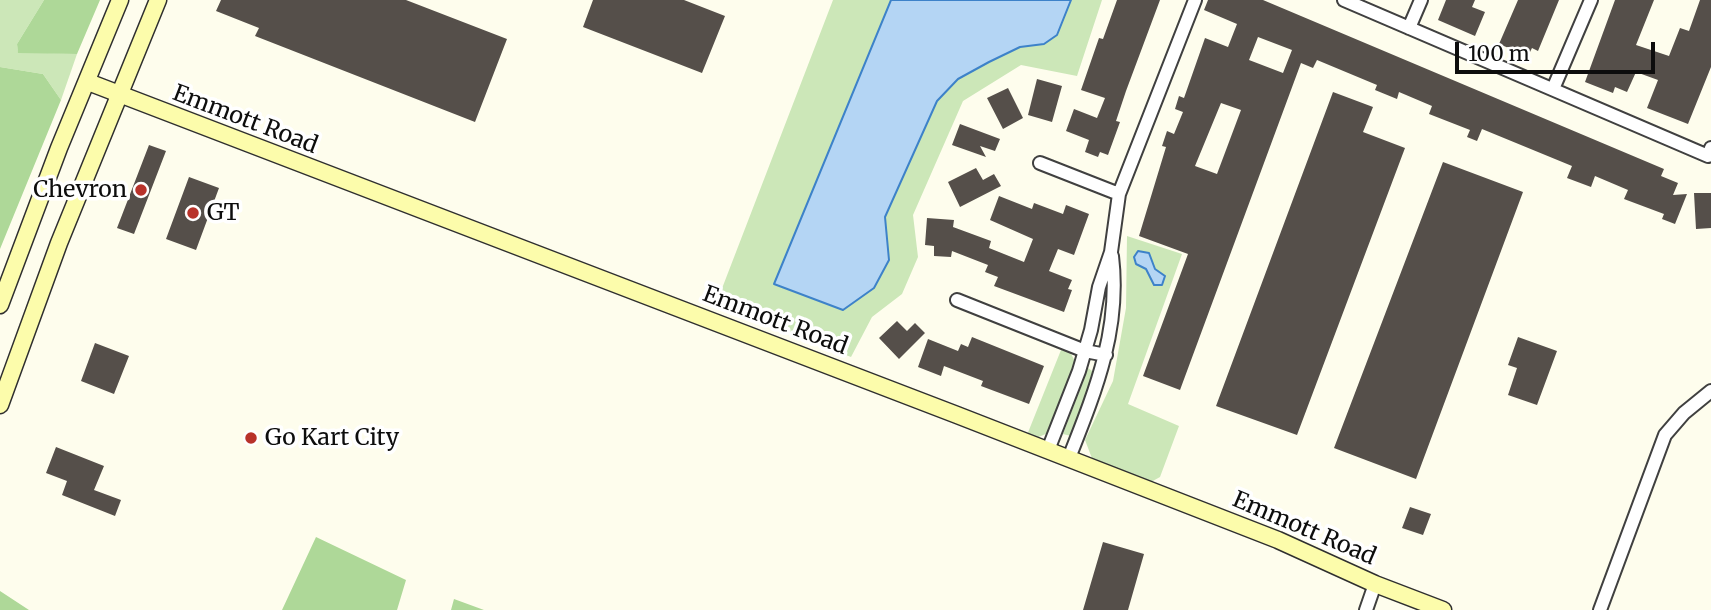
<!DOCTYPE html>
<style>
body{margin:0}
#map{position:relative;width:1711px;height:610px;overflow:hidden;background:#fefded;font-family:Merriweather,serif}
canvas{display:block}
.scale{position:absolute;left:1455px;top:42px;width:200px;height:32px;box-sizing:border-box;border:4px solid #0d0d0d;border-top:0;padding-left:9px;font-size:21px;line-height:24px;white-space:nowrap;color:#0d0d0d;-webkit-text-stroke:5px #fff;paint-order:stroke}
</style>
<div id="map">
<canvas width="1711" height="610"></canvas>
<div class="scale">100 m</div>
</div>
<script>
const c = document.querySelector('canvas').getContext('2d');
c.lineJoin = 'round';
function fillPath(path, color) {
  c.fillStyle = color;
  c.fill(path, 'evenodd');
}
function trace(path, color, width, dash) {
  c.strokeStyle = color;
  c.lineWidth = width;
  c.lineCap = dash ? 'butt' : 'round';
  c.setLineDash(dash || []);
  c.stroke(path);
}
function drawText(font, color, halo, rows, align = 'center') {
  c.font = font + ' Merriweather,serif';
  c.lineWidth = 7;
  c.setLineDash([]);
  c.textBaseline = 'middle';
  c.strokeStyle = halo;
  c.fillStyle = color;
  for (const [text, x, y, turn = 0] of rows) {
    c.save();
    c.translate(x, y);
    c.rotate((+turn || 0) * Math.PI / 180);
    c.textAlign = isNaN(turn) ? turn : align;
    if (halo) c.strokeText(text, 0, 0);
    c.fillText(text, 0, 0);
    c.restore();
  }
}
const green = new Path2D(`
 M0 0H44L17 44 18 52 77 54 61 100 43 74 0 67Z
 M833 0H1102L1077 76 1021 65 963 101 913 215 918 257 902 294 872 317 851 357 716 304Z
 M1127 236 1182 254 1128 404 1179 426 1160 477 1142 487 1093 461 1085 440 1113 381 1126 308Z
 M1061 350 1070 352 1077 365 1050 432 1032 440 1027 435Z
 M1088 368 1095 373 1071 436 1063 434Z`);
const forest = new Path2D(`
 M44 0H100L77 54 18 53 17 44Z
 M0 67 43 74 61 100 0 249Z
 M316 537 406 580 397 610H282Z
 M0 591 29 610H0Z
 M454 599 484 610H451Z`);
const water = new Path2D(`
 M891 0H1071L1057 35 1044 44 1020 47 989 62 958 79 937 101 885 217 889 260 874 288 843 310 774 284Z
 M1138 251 1149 253 1155 269 1165 276 1162 285H1154L1146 269 1136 264 1134 257Z`);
const building = new Path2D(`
 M221 0H406L507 39 475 122 255 36 259 28 216 11Z
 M593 0H684L725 16 702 73 583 27Z
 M1117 0H1160L1126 91 1116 121 1120 122 1108 155 1100 152 1098 157 1085 152 1089 140 1066 131 1074 109 1097 118 1105 98 1081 90 1099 38 1103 39Z
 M1208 0H1263L1664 169 1661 176 1678 183 1673 195 1687 194 1675 224 1662 219 1664 214 1624 199 1628 190 1595 176 1591 187 1567 178 1572 166 1482 129 1477 141 1467 137 1470 130 1429 114 1432 106 1399 92 1397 99 1375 90 1377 85 1317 60 1313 68 1301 63 1180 390 1143 376 1188 254 1139 236 1166 147 1162 146 1167 131 1174 134 1183 112 1175 109 1179 96 1184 98 1205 38 1228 47 1237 24 1204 10ZM1258 37 1292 50 1283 73 1249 60ZM1221 103 1241 110 1217 174 1195 166Z
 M1446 0H1475L1472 7 1485 12 1475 36 1438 20Z
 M1518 0H1559L1538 51 1532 48 1528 56 1499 44Z
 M1615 0H1654L1636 45 1669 56 1680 28 1689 31 1700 0H1711V67L1688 124 1647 108 1658 80 1636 72 1627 92 1615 87 1613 93 1585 82Z
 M1037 79 1062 86 1052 122 1028 115Z
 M1008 88 1023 118 1003 129 987 98Z
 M1333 92 1373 107 1363 132 1405 148 1297 435 1216 406Z
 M960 124 1000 139 995 151 980 146 986 157 952 145Z
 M149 145 166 151 134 234 117 228Z
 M1443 162 1523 192 1416 479 1334 448Z
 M976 168 983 180 994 174 1001 186 960 207 948 182Z
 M189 177 219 188 196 250 166 239Z
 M1694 193H1711V228L1696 229Z
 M999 196 1032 209 1034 203 1063 214 1066 205 1089 214 1074 255 1058 249 1049 271 1072 280 1068 289 1072 290 1064 312 994 286 998 277 985 272 988 265 952 251 951 257 934 256V246L925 245 927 218 954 220 953 227 991 241 989 248 1024 262 1033 239 990 220Z
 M897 321 907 331 915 323 925 333 899 359 879 338Z
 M972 337 1044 366 1029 404 981 386 983 381 944 366 941 376 918 367 928 339 958 351 961 344 968 347Z
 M1518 337 1557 351 1537 405 1508 395 1517 368 1508 365Z
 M95 343 129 356 114 394 81 381Z
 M56 447 104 466 94 490 121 500 115 516 62 495 67 481 46 473Z
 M1410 507 1431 514 1423 535 1402 528Z
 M1103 542 1144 554 1128 610H1083Z`);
const street = new Path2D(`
 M1344 0 1708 156 1711 148
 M1409 28 1421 0
 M1553 89 1591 0
 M1040 163 1119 194
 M957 300 1085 351 1106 355
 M1048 450 1079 371 1091 330 1099 287 1111 252 1119 194 1195 0
 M1069 458C1095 392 1121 329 1112 256
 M1366 610 1375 584
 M1600 610 1665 435 1684 413 1711 391`);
const secondary = new Path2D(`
 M88 82 957 415 1278 540 1375 584 1443 610
 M0 305 59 148 120 0
 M0 405 59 243 158 0`);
const markers = [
 [141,190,7,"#b8322a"],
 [193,213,7,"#b8322a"],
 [251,438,7,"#b8322a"]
];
const streetNames = [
 ["Emmott Road",245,120,21],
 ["Emmott Road",775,321,21],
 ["Emmott Road",1304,529,23]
];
const poiNames = [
 ["Chevron",127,190,"right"],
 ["GT",207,213],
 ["Go Kart City",265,438]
];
fillPath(green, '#cce7b8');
fillPath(forest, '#aed898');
fillPath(water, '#b4d5f4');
trace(water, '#3d82c9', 2);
fillPath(building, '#554f4a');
trace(street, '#404040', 16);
trace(secondary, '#2f2f2f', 19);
trace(street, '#fff', 12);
trace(secondary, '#fcfcab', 16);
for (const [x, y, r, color] of markers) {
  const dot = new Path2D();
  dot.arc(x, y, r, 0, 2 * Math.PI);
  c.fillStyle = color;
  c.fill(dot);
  trace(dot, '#fff', 2.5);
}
drawText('23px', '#0d0d0d', '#fff', streetNames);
drawText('23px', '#0d0d0d', '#fff', poiNames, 'left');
</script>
